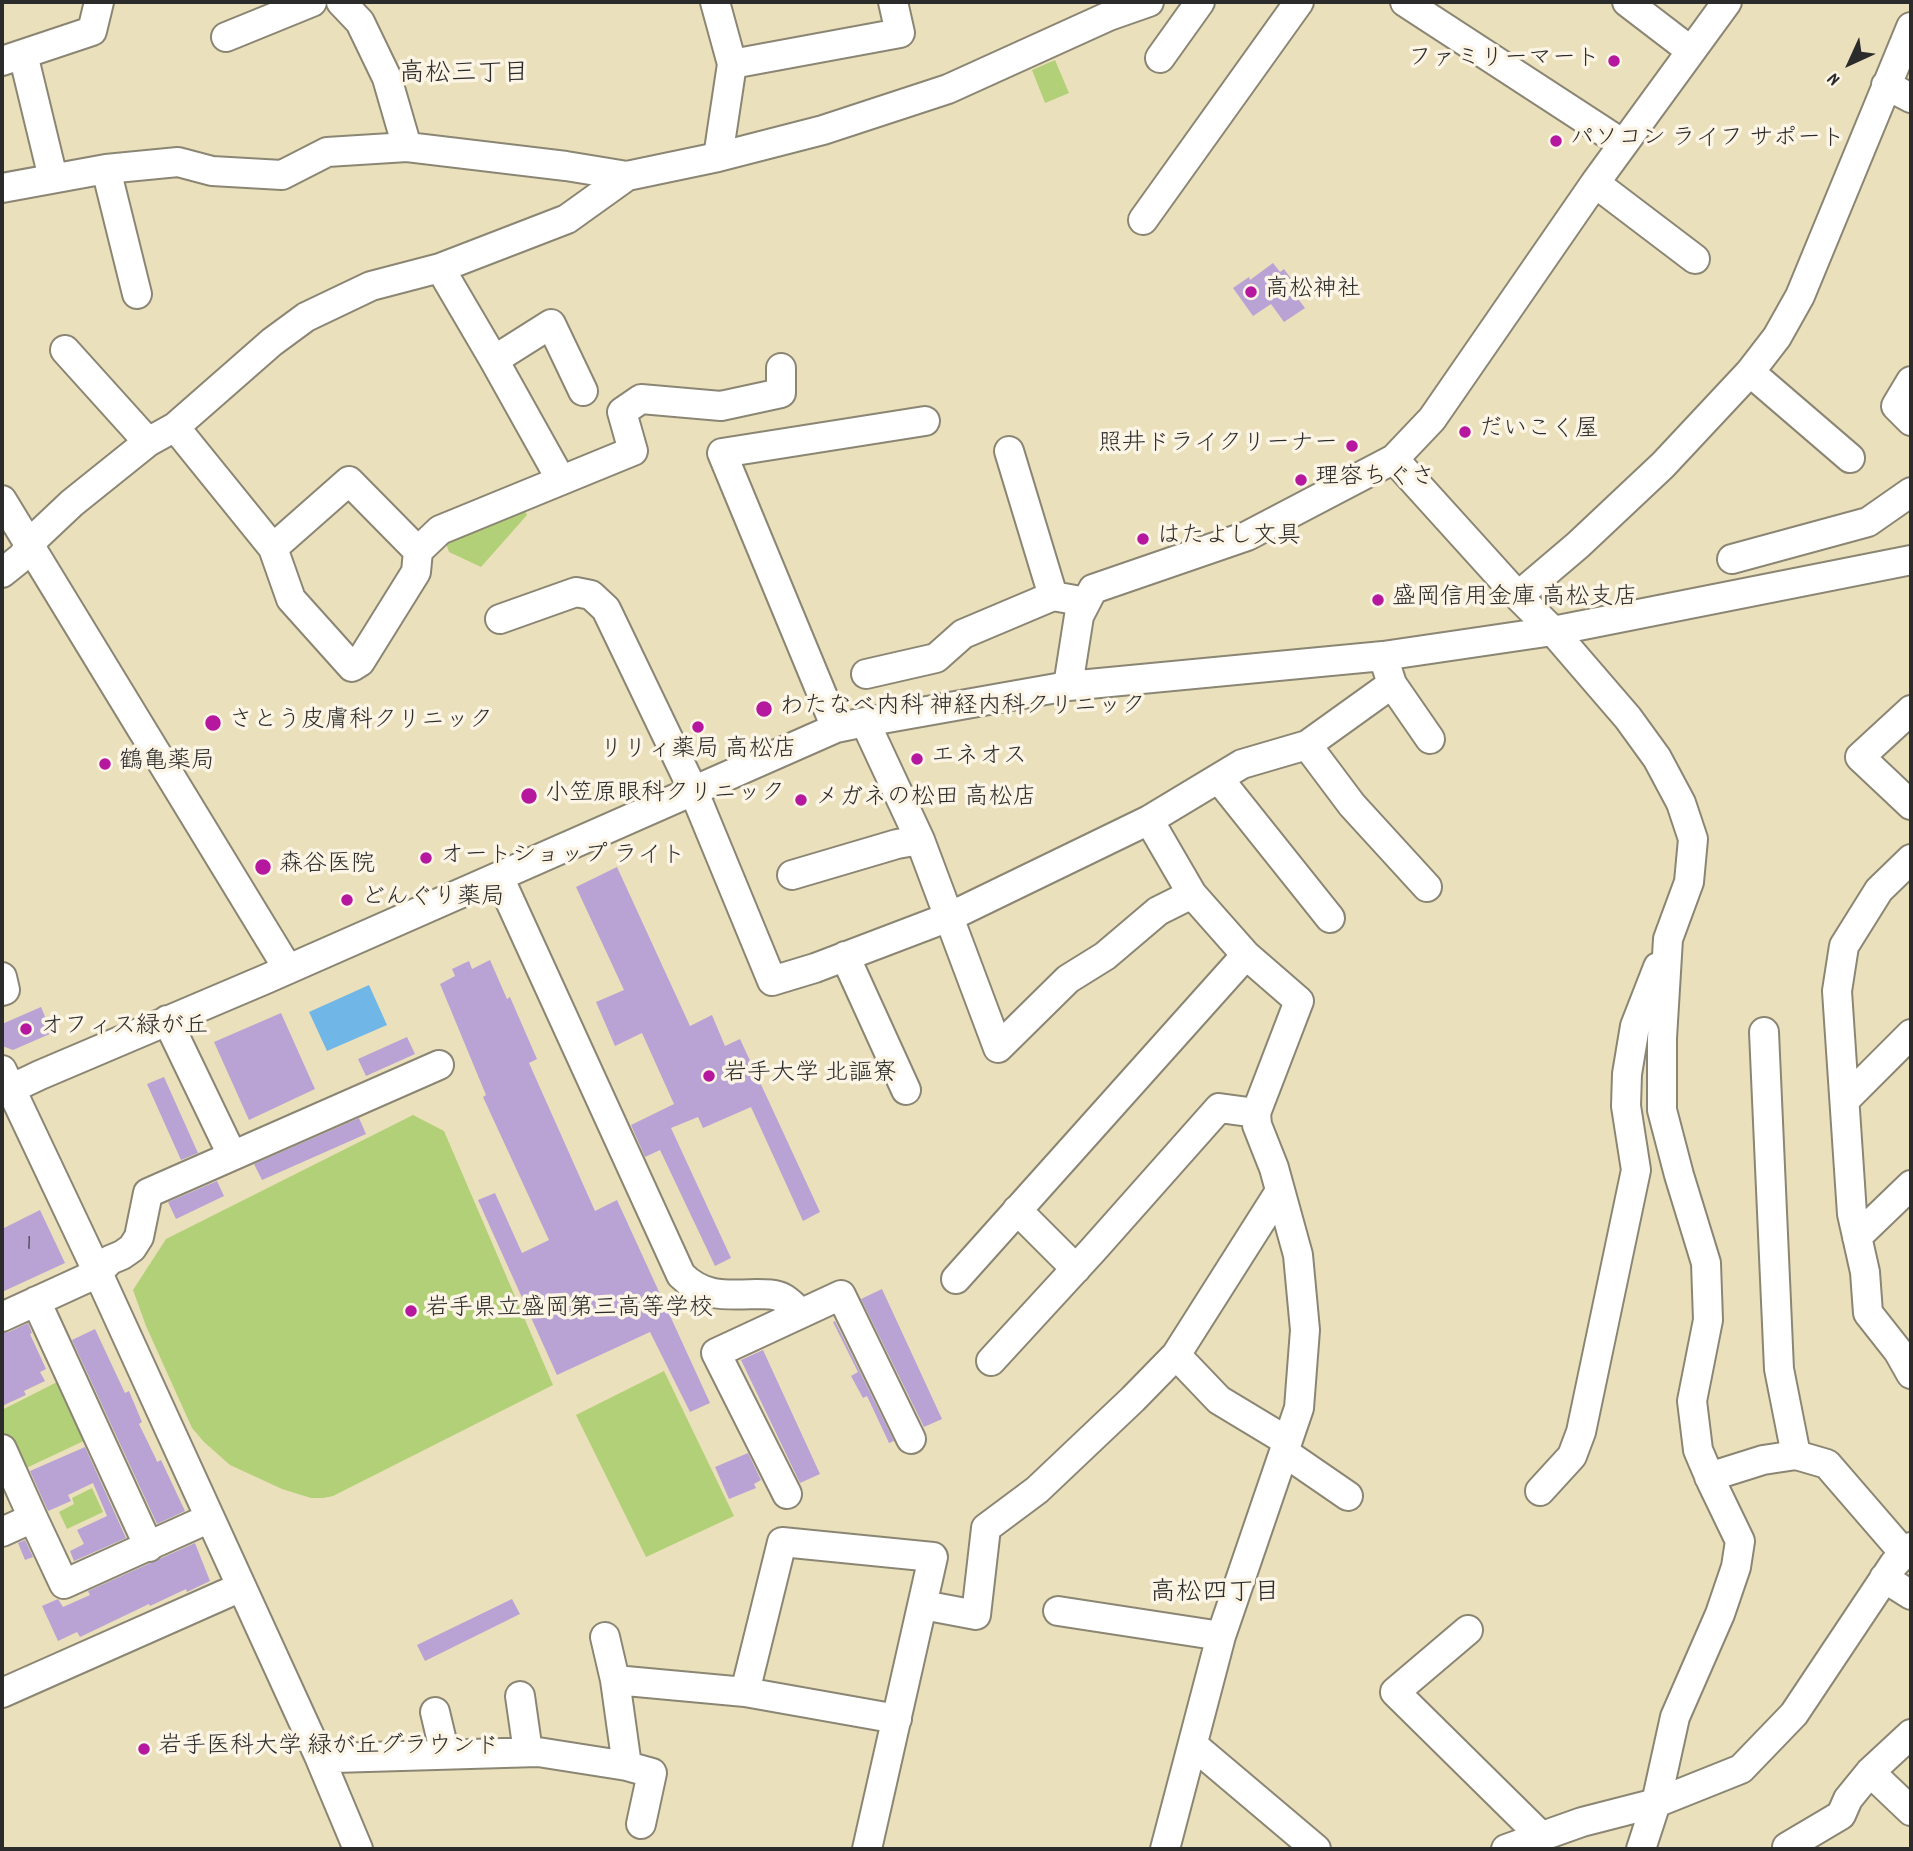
<!DOCTYPE html>
<meta charset="utf-8">
<style>
body{margin:0}
#map{position:relative;width:1913px;height:1851px;overflow:hidden;background:#ebe0bc;font-family:Dekko,sans-serif}
canvas{display:block}
.frame{position:absolute;inset:0;border:4px solid #2b2b2b;pointer-events:none}
.north{position:absolute;left:1815px;top:28px;width:70px;height:70px;-webkit-text-stroke:5px #fcf5e5;paint-order:stroke;rotate:225deg;font-size:19px;font-weight:700;line-height:28px;text-align:center;color:#2b2b2b}
.north::after{content:'';display:block;margin:auto;width:24px;height:32px;background:#2b2b2b;clip-path:polygon(50% 0,100% 100%,50% 72%,0 100%)}
</style>
<div id="map">
<canvas width="1913" height="1851"></canvas>
<div class="frame"></div>
<div class="north">N</div>
</div>
<script>
const c = document.querySelector('canvas').getContext('2d');
c.lineJoin = 'round';
function fillPath(path, color) {
  c.fillStyle = color;
  c.fill(path, 'evenodd');
}
function trace(path, color, width, dash) {
  c.strokeStyle = color;
  c.lineWidth = width;
  c.lineCap = dash ? 'butt' : 'round';
  c.setLineDash(dash || []);
  c.stroke(path);
}
function drawText(font, color, halo, rows, align = 'center') {
  c.font = font + ' Dekko,"Klee One",sans-serif';
  c.lineWidth = 7;
  c.setLineDash([]);
  c.textBaseline = 'middle';
  c.strokeStyle = halo;
  c.fillStyle = color;
  for (const [text, x, y, turn = 0] of rows) {
    c.save();
    c.translate(x, y);
    c.rotate((+turn || 0) * Math.PI / 180);
    c.textAlign = isNaN(turn) ? turn : align;
    if (halo) c.strokeText(text, 0, 0);
    c.fillText(text, 0, 0);
    c.restore();
  }
}
const green = new Path2D(`
 M1055 60 1069 93 1045 103 1032 70Z
 M524 508 527 515 481 567 449 552 446 543Z
 M413 1115 444 1131 553 1385 333 1496 323 1498H311L282 1489 230 1465 204 1442 192 1428 146 1326 133 1290 166 1239Z
 M664 1371 734 1516 646 1557 576 1415Z
 M61 1380 90 1438 22 1470 2 1428V1410Z
 M92 1488 103 1512 67 1529 59 1512 74 1504 72 1498Z`);
const water = new Path2D(`
 M369 985 387 1025 327 1051 309 1012Z`);
const building = new Path2D(`
 M1273 263 1280 272 1284 269 1295 284 1290 288 1305 308 1284 322 1271 304 1253 316 1233 288 1249 277 1250 280Z
 M617 867 690 1026 712 1015 725 1046 740 1039 820 1212 803 1221 751 1107 703 1128 698 1117 671 1128 731 1258 715 1266 660 1150 645 1157 631 1125 674 1104 642 1033 615 1046 596 1002 624 990 576 887Z
 M490 960 507 999 510 997 537 1059 529 1063 595 1211 617 1200 710 1403 690 1412 650 1332 557 1375 500 1249 478 1200 495 1193 522 1253 549 1240 483 1097 486 1095 440 984 455 976 452 969 469 961 472 969Z
 M41 1007 52 1033 13 1050 2 1046V1024Z
 M281 1013 315 1089 249 1120 214 1042Z
 M407 1037 415 1054 366 1076 358 1059Z
 M164 1077 198 1153 181 1160 147 1084Z
 M359 1118 366 1134 262 1180 254 1164Z
 M217 1181 224 1196 176 1219 168 1202Z
 M40 1210 65 1263 2 1292V1229Z
 M882 1289 942 1419 924 1427 861 1299Z
 M835 1321 894 1441 889 1443 867 1396 863 1398 851 1376 858 1372 833 1322Z
 M28 1323 32 1333 30 1334 46 1369 40 1372 45 1381 24 1391 26 1395 2 1406V1333L9 1332Z
 M95 1329 125 1393 129 1391 142 1422 139 1424 156 1459 157 1462 161 1460 185 1511 157 1524 72 1340Z
 M763 1350 820 1474 800 1483 741 1360Z
 M85 1447 126 1538 74 1561 70 1551 84 1544 77 1530 107 1516 93 1483 68 1495 71 1501 48 1511 30 1471Z
 M748 1453 761 1480 754 1484 756 1488 729 1499 715 1467Z
 M25 1540 33 1557 25 1560 18 1543Z
 M195 1543 210 1581 187 1592 186 1589 150 1606 149 1604 80 1637 77 1632 58 1641 42 1606 58 1599 63 1607 90 1595 88 1591Z
 M512 1599 520 1614 425 1661 417 1645Z`);
const minor = new Path2D(`
 M341 2 360 22 387 78 407 147
 M715 2 732 64 718 157
 M1405 2 1623 144
 M1627 2 1691 51
 M226 37 312 2
 M23 54 53 178
 M1160 58 1200 2
 M2 61 92 31 99 2
 M732 64 900 33 893 2
 M1886 85 1911 98
 M106 169 137 294
 M1595 183 1695 259
 M2 188 106 169 178 162 212 171 282 175 327 152 407 147 566 166 627 176 718 157 823 130 948 89 1109 16 1149 2
 M1143 220 1299 2
 M440 268 494 360 551 324 583 391
 M65 350 148 442
 M494 360 561 480
 M1750 372 1850 458
 M1911 381 1896 406 1911 421
 M175 427 273 548 291 599 352 667 360 662 416 572 418 551 440 530 633 451 622 412 641 399 721 406 781 393V368
 M1009 451 1053 596
 M1394 459 1518 596 1553 631 1628 718 1657 758 1681 803 1693 839 1689 882 1668 939 1662 1038V1110L1679 1175 1706 1263 1708 1320 1692 1401 1698 1450 1712 1483 1740 1541 1736 1567 1720 1614 1675 1717 1656 1803 1641 1849
 M2 500 288 969
 M273 548 349 481 418 551
 M1732 559 1868 522 1911 492
 M2 573 22 557 37 536 72 503 148 442 175 427 272 342 306 317 371 286 440 268 567 219 627 176
 M1518 596 1578 545 1663 465 1750 372 1777 337 1800 296 1911 27
 M500 619 576 592 591 595 606 609 694 792 772 981 815 968 949 917 1149 820
 M866 674 936 658 963 634 1053 596 1086 602
 M1392 684 1430 739
 M1068 686 1079 616 1093 589 1247 536 1394 459 1432 419 1595 183 1727 2
 M1911 710 1860 757 1911 805
 M865 722 920 840 998 1048 1068 979 1105 956 1158 911 1192 894
 M836 728 722 453 925 421
 M1307 745 1352 805 1427 887
 M1219 779 1330 918
 M1911 859 1879 890 1844 946 1837 991 1852 1214 1865 1272 1868 1313 1898 1351 1911 1374
 M792 875 897 844 920 840
 M499 877 681 1275C704 1298 726 1295 757 1294 765 1294 776 1294 783 1298 789 1301 795 1308 800 1312
 M845 956 906 1090
 M2 977 5 990 2 991
 M167 1020 232 1155
 M1764 1032 1779 1369 1796 1455
 M2 1070 98 1273 319 1756 358 1849
 M2 1093 40 1075 266 979 836 728 865 722 1068 686 1383 656 1553 631 1911 560
 M1846 1099 1911 1034
 M1017 1210 1076 1269
 M1857 1237 1911 1185
 M956 1279 1246 955
 M36 1301 149 1547
 M2 1317 98 1273 110 1260 122 1255 132 1248 139 1237 148 1193 439 1065
 M1176 1355 1219 1400 1287 1441
 M991 1361 1093 1250 1219 1108 1256 1113
 M2 1449 33 1518
 M1284 1452 1348 1496
 M1709 1477 1763 1460 1796 1455 1827 1464 1904 1553
 M1540 1491 1572 1456 1581 1432 1636 1170 1626 1106 1627 1074 1635 1026 1658 967
 M787 1494 716 1353 841 1295 911 1439
 M2 1532 33 1518 64 1584 210 1518
 M1884 1578 1911 1595
 M923 1605 976 1615 986 1528 1037 1490 1133 1399 1176 1355 1280 1191
 M1058 1611 1221 1636
 M1468 1630 1395 1692 1541 1836
 M605 1637 615 1680
 M745 1692 897 1719
 M2 1693 241 1587
 M520 1696 528 1752
 M435 1712 445 1754
 M1193 1745 1316 1849
 M319 1756 334 1758 538 1752 627 1766 615 1680 745 1692 782 1542 933 1557 867 1849
 M627 1766 652 1773 641 1824
 M1870 1772 1911 1811
 M1787 1847 1841 1815 1848 1799 1870 1772 1911 1734
 M1165 1849 1221 1636 1299 1408 1305 1330 1298 1255 1274 1168 1257 1125 1256 1113 1299 1001 1246 955 1192 894 1149 820 1242 764 1307 745 1392 684 1383 656
 M1506 1849 1582 1822 1656 1803 1741 1769 1794 1714 1894 1564 1911 1547`);
const markers = [
 [1614,61,7,"#b5179e"],
 [1556,141,7,"#b5179e"],
 [1251,292,7,"#b5179e"],
 [1465,432,7,"#b5179e"],
 [1352,446,7,"#b5179e"],
 [1301,480,7,"#b5179e"],
 [1143,539,7,"#b5179e"],
 [1378,600,7,"#b5179e"],
 [764,709,9,"#b5179e"],
 [213,723,9,"#b5179e"],
 [698,727,7,"#b5179e"],
 [917,759,7,"#b5179e"],
 [105,764,7,"#b5179e"],
 [529,796,9,"#b5179e"],
 [801,800,7,"#b5179e"],
 [426,858,7,"#b5179e"],
 [263,867,9,"#b5179e"],
 [347,900,7,"#b5179e"],
 [26,1029,7,"#b5179e"],
 [709,1076,7,"#b5179e"],
 [411,1311,7,"#b5179e"],
 [144,1749,7,"#b5179e"]
];
const numberNames = [
 ["1",29,1246]
];
const poiNames = [
 ["ファミリーマート",1600,61,"right"],
 ["パソコン ライフ サポート",1570,141],
 ["高松神社",1265,292],
 ["だいこく屋",1479,432],
 ["照井ドライクリーナー",1338,446,"right"],
 ["理容ちぐさ",1315,480],
 ["はたよし文具",1157,539],
 ["盛岡信用金庫 高松支店",1392,600],
 ["わたなべ内科 神経内科クリニック",780,709],
 ["さとう皮膚科クリニック",229,723],
 ["リリィ薬局 高松店",698,752,"center"],
 ["エネオス",931,759],
 ["鶴亀薬局",119,764],
 ["小笠原眼科クリニック",545,796],
 ["メガネの松田 高松店",815,800],
 ["オートショップ ライト",440,858],
 ["森谷医院",279,867],
 ["どんぐり薬局",361,900],
 ["オフィス緑が丘",40,1029],
 ["岩手大学 北謳寮",723,1076],
 ["岩手県立盛岡第三高等学校",425,1311],
 ["岩手医科大学 緑が丘グラウンド",158,1749]
];
const neighbourhoodNames = [
 ["高松三丁目",464,76],
 ["高松四丁目",1215,1595]
];
fillPath(green, '#b2d077');
fillPath(water, '#70b7e7');
fillPath(building, '#b9a3d4');
trace(minor, '#8b8674', 32);
trace(minor, '#fff', 28);
for (const [x, y, r, color] of markers) {
  const dot = new Path2D();
  dot.arc(x, y, r, 0, 2 * Math.PI);
  c.fillStyle = color;
  c.fill(dot);
  trace(dot, '#fcf5e5', 2.5);
}
drawText('21px', '#4e4955', null, numberNames);
drawText('24px', '#2b2b2b', '#fcf5e5', poiNames, 'left');
drawText('26px', '#2b2b2b', '#fcf5e5', neighbourhoodNames);
</script>
